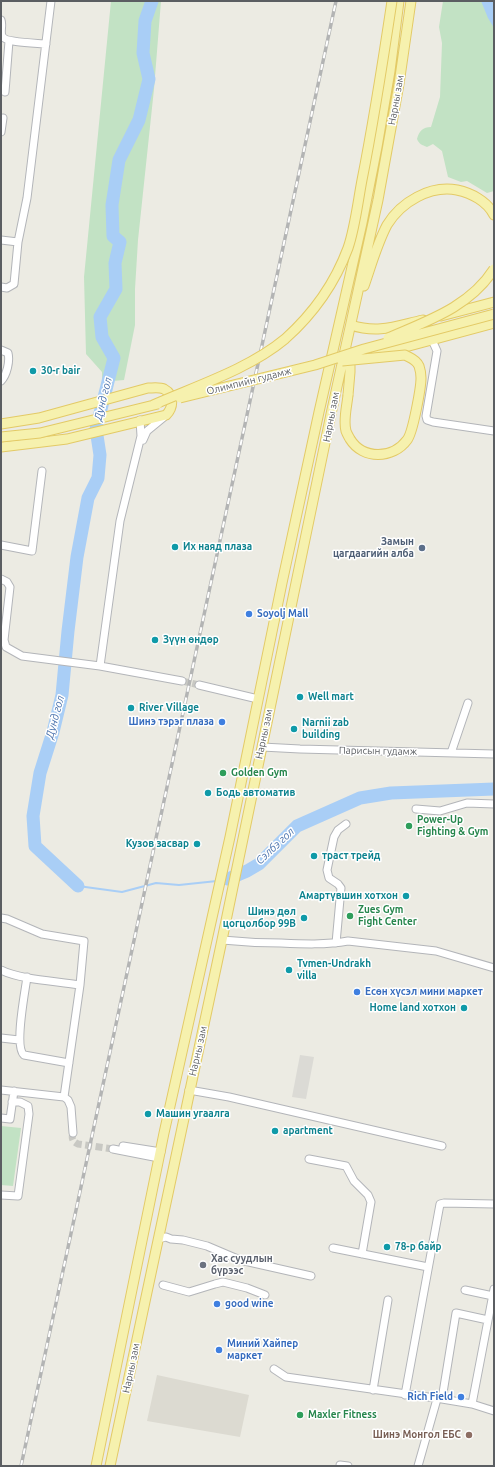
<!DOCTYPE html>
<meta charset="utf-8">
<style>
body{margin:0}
#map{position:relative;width:495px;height:1467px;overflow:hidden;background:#ecebe3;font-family:Ubuntu,sans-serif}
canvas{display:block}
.frame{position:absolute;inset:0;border:2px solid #5b5e62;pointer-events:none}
</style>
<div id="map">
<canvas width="495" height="1467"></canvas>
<div class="frame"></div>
</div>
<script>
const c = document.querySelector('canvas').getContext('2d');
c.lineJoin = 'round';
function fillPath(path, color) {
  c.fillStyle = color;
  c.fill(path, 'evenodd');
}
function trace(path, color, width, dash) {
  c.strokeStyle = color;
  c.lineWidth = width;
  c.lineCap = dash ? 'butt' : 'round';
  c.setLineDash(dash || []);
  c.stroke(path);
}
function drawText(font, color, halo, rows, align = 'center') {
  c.font = font + ' Ubuntu,sans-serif';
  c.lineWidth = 3;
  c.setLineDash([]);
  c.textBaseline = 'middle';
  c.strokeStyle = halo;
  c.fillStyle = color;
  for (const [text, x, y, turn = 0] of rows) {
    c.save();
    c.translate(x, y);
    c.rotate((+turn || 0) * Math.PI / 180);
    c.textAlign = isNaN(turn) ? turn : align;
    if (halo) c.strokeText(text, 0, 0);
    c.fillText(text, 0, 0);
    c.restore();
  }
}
const industrial = new Path2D(`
 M300 1055 314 1057 306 1099 292 1097Z`);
const education = new Path2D(`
 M157 1375 249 1395 240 1437 147 1421Z`);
const green = new Path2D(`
 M111 1H161L154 89 138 240 135 289V325L124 380 102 382V372L86 354 84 277Z
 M443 1H494V191L487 193 467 181 461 182 448 177 442 151 433 144 427 147C422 145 419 144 417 139 419 131 423 127 431 127L440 97 442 43 439 27Z
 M1 1126 21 1128 13 1186 1 1185Z`);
const water = new Path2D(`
 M481 1H494V28L488 18Z`);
const stream = new Path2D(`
 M78 886 122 892 156 883 179 885 217 881`);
const river = new Path2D(`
 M228 879 247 871 259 864 297 826 360 798 391 793 494 789
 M78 886 35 846 33 816 40 773 53 732 62 695 68 631 77 557 88 498 98 478 100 455 96 429 114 358 102 337 100 317 116 289 115 263 120 242 113 236 112 205 119 160 139 120 149 79 143 53 145 21 152 1`);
const minorTunnel = new Path2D(`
 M182 681 199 685
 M73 1133C71 1139 73 1142 78 1144L113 1149`);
const minor = new Path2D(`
 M1 20C3 25 0 31 2 36 5 43 38 43 46 44
 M5 92 9 41
 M1 132 3 118
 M1 240 18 242
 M1 287 7 288 14 284 18 242 27 198 51 1
 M432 340 437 351 426 416 427 420 433 422 494 431
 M1 350 8 353C10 361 7 375 1 381
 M140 420 141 436 120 521 100 666 182 681
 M143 440 147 431 164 417
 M1 545 32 551 42 471
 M1 579 7 582 10 587 4 640 6 647 22 656 100 666
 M199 685 258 699
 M262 747 300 749 494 754
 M451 753 468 703
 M416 809 440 811 467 803 494 804
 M1 918 7 919 42 934 84 941 80 985
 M222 940C242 942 261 943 281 943 303 944 326 945 348 941L436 951 494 968
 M336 943 341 888 338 884 329 878 327 870 334 837 338 830 346 824
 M1 970C21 980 57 981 80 985L64 1097
 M27 977C25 992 14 1047 24 1055L69 1063
 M1 1038 19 1040
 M1 1090 64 1097 68 1100 71 1107 73 1133
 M189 1090 229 1097 442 1146
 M1 1118 10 1119 14 1091
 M123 1146 161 1152
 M113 1149 159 1158
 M309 1159 346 1166 354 1181 368 1195 371 1202 362 1254
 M1 1195 18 1196 29 1114 28 1106 20 1102H12
 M158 1239 166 1237 171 1239 183 1240 207 1246 240 1260 311 1276
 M333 1248 428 1267
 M163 1285 189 1292 215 1284 223 1282 247 1288 265 1295
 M465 1290 493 1296
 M274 1369 286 1377 442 1399 472 1404 494 1411
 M373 1390 388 1300
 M405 1395 440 1204 444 1203 494 1204
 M442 1399 456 1313 488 1320
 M472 1404 494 1289
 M340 1466V1465L348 1466
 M418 1466 437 1399`);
const major = new Path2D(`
 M364 286C371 266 377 244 387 225 401 202 430 185 457 190 471 193 487 201 494 215
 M441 316 494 302
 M351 325C378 334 396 326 423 320
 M372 356 494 323
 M348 395 350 372V352
 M1 424 39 418 148 388C153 388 160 387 164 389 175 395 173 408 166 415L67 439 1 447
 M96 1466 164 1133 230 837 282 583 319 412 362 223 377 147 390 71 399 1
 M110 1466 222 940 331 414 378 200 399 84 411 1`);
const rail = new Path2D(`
 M21 1466 336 1`);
const majorBridge = new Path2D(`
 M388 338C427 321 470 307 494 269
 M342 361 405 355C410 358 416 359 419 366 420 369 421 374 421 378 421 387 413 433 407 440 393 459 363 460 350 439 349 437 347 434 346 431 343 420 347 406 348 395
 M180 398 315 365 364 349 494 314
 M153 405C196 386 249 369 285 339 313 314 335 283 348 248 355 228 358 201 362 180 374 120 383 61 392 1
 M1 437 40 433 158 404`);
const markers = [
 [33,371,4,"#0f9aa8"],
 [175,547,4,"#0f9aa8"],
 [422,548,4,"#5c6f8a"],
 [249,614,4,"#3f7fe0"],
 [155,640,4,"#0f9aa8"],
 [300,697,4,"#0f9aa8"],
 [131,708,4,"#0f9aa8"],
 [222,722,4,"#3f7fe0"],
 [294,729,4,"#0f9aa8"],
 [223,773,4,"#2e9e5b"],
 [208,793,4,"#0f9aa8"],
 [409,826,4,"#2e9e5b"],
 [197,844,4,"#0f9aa8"],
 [314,856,4,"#0f9aa8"],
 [406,896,4,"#0f9aa8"],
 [350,916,4,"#2e9e5b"],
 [304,918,4,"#0f9aa8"],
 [289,970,4,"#0f9aa8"],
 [357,992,4,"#3f7fe0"],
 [464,1008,4,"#0f9aa8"],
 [148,1114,4,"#0f9aa8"],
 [275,1131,4,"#0f9aa8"],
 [387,1247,4,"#0f9aa8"],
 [203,1265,4,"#6b7280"],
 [217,1304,4,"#3f7fe0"],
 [219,1350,4,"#3f7fe0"],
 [461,1397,4,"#3f7fe0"],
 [300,1415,4,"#2e9e5b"],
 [469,1435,4,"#8d6e63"]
];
const streetNames = [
 ["Нарны зам",396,100,-80],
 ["Олимпийн гудамж",249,381,-14],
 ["Нарны зам",331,417,-79],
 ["Нарны зам",264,734,-78],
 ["Парисын гудамж",378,751,1],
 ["Нарны зам",198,1051,-77],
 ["Нарны зам",131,1368,-78]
];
const cultureNames = [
 ["30-r bair",41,371],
 ["Их наяд плаза",183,547],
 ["Зүүн өндөр",163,640],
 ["Well mart",308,697],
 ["River Village",139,708],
 ["Narnii zab",302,723],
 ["building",302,735],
 ["Бодь автоматив",216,793],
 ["Кузов засвар",189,844,"right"],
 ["траст трейд",322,856],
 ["Амартүвшин хотхон",398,896,"right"],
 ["Шинэ дөл",296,912,"right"],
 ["цогцолбор 99В",296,924,"right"],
 ["Tvmen-Undrakh",297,964],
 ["villa",297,976],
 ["Home land хотхон",456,1008,"right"],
 ["Машин угаалга",156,1114],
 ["apartment",283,1131],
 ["78-р байр",395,1247]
];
const serviceNames = [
 ["Замын",414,542],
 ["цагдаагийн алба",414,554]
];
const shopNames = [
 ["Soyolj Mall",257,614],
 ["Шинэ тэрэг плаза",214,722,"right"],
 ["Есөн хүсэл мини маркет",365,992],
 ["good wine",225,1304],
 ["Миний Хайпер",227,1344],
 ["маркет",227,1356],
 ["Rich Field",453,1397,"right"]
];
const leisureNames = [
 ["Golden Gym",231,773],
 ["Power-Up",417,820],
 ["Fighting & Gym",417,832],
 ["Zues Gym",358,910],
 ["Fight Center",358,922],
 ["Maxler Fitness",308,1415]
];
const worshipNames = [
 ["Хас суудлын",211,1259],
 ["бүрээс",211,1271]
];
const educationNames = [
 ["Шинэ Монгол ЕБС",461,1435]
];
const waterNames = [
 ["Дунд гол",103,399,-76],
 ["Дунд гол",55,717,-75],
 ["Сэлбэ гол",275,846,-43]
];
fillPath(industrial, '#dbdad5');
fillPath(education, '#dcdad1');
fillPath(green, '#c2e2c4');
fillPath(water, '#a9cef6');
trace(stream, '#a9cef6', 2);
trace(river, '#a9cef6', 13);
trace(minorTunnel, '#c8c8c3', 7, [7, 3.5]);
trace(minor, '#b3b5b9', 9);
trace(major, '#e3ca66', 11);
trace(minor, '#fff', 7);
trace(major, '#f6f1ae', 9);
trace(rail, '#b3b4b4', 3.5);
trace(rail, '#fff', 2, [6]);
trace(majorBridge, '#e3ca66', 11, []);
trace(majorBridge, '#f6f1ae', 9);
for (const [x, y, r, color] of markers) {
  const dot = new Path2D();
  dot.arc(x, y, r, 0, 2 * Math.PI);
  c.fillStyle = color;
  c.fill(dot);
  trace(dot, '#fff', 1.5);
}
drawText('10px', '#5b5e62', '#fff', streetNames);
drawText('bold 10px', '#0d838f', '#fff', cultureNames, 'left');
drawText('bold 10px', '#4e5e75', '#fff', serviceNames, 'right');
drawText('bold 10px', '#366cbe', '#fff', shopNames, 'left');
drawText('bold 10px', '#27864d', '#fff', leisureNames, 'left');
drawText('bold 10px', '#5b616d', '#fff', worshipNames, 'left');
drawText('bold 10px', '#785e54', '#fff', educationNames, 'right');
drawText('italic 11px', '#4c74ae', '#fff', waterNames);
</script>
